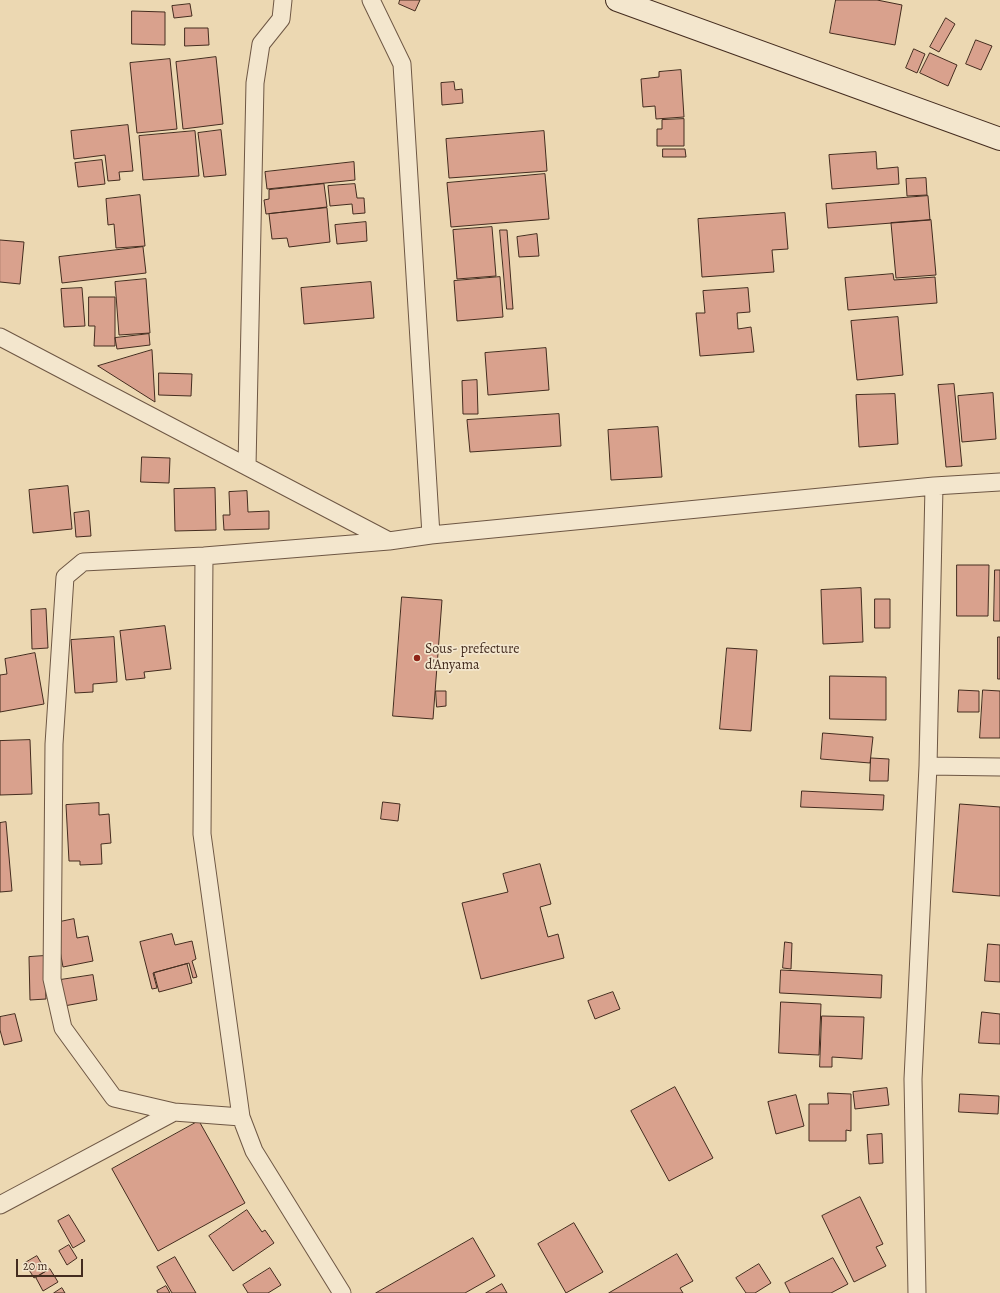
<!DOCTYPE html>
<style>
body{margin:0}
#map{position:relative;width:1000px;height:1293px;overflow:hidden;background:#ecd8b2;font-family:Alegreya,serif}
canvas{display:block}
.scale{position:absolute;left:16px;top:1259px;width:67px;height:18px;box-sizing:border-box;border:2px solid #442c1f;border-top:0;padding-left:5px;font-size:12px;line-height:14px;white-space:nowrap;color:#442c1f;-webkit-text-stroke:3px #f3e6cd;paint-order:stroke}
</style>
<div id="map">
<canvas width="1000" height="1293"></canvas>
<div class="scale">20 m</div>
</div>
<script>
const c = document.querySelector('canvas').getContext('2d');
c.lineJoin = 'round';
function fillPath(path, color) {
  c.fillStyle = color;
  c.fill(path, 'evenodd');
}
function trace(path, color, width, dash) {
  c.strokeStyle = color;
  c.lineWidth = width;
  c.lineCap = dash ? 'butt' : 'round';
  c.setLineDash(dash || []);
  c.stroke(path);
}
function drawText(font, color, halo, rows, align = 'center') {
  c.font = font + ' Alegreya,serif';
  c.lineWidth = 3.5;
  c.setLineDash([]);
  c.textBaseline = 'middle';
  c.strokeStyle = halo;
  c.fillStyle = color;
  for (const [text, x, y, turn = 0] of rows) {
    c.save();
    c.translate(x, y);
    c.rotate((+turn || 0) * Math.PI / 180);
    c.textAlign = isNaN(turn) ? turn : align;
    if (halo) c.strokeText(text, 0, 0);
    c.fillText(text, 0, 0);
    c.restore();
  }
}
const building = new Path2D(`
 M400 0H420L415 11 399 4Z
 M836 0H877L902 5 895 45 830 33Z
 M190 4 192 16 174 18 172 6Z
 M132 11 165 12V45L132 44Z
 M946 18 955 24 939 52 930 47Z
 M185 28H208L209 45 185 46Z
 M976 40 992 46 981 70 966 64Z
 M914 49 925 54 917 73 906 68Z
 M930 53 957 65 948 86 920 73Z
 M216 57 223 124 183 129 176 62Z
 M170 59 177 129 137 133 130 63Z
 M681 70 684 117 656 119 655 106 643 107 641 79 659 77V72Z
 M454 82 455 90 462 89 463 103 442 105 441 83Z
 M684 119V146H657V129H662V120Z
 M128 125 133 171 119 172 120 180 108 181 105 155 74 159 71 131Z
 M221 130 226 175 204 177 198 133Z
 M195 131 199 176 143 180 139 136Z
 M544 131 547 171 449 178 446 139Z
 M663 149H685L686 157H663Z
 M876 152 877 169 898 167 899 184 832 189 829 155Z
 M102 160 105 184 78 187 75 163Z
 M354 162 355 180 267 189 265 172Z
 M545 174 549 219 451 227 447 183Z
 M926 178 927 195 907 196 906 179Z
 M324 184 327 207 266 214 264 200 269 199V190Z
 M355 184 357 198H364L365 213 353 214 352 204 330 206 328 186Z
 M140 195 145 246 116 248 114 224 108 225 106 199Z
 M928 196 930 220 828 228 826 204Z
 M327 208 330 242 289 247 287 238 272 239 269 214Z
 M785 213 788 249 772 250 774 272 702 277 698 219Z
 M931 220 936 275 896 278 891 223Z
 M366 222 367 241 337 244 335 225Z
 M492 227 496 276 457 279 453 230Z
 M500 230H507L513 309H507Z
 M537 234 539 256 519 257 517 237Z
 M0 240 24 242 20 284 0 282Z
 M143 247 146 273 62 283 59 257Z
 M893 274 894 280 935 277 937 303 848 310 845 278Z
 M500 277 503 317 457 321 454 281Z
 M146 279 150 333 119 335 115 282Z
 M371 282 374 318 304 324 301 288Z
 M82 288 85 326 64 327 61 289Z
 M748 288 750 312 737 313 738 329 751 327 754 352 700 356 696 313H705L703 291Z
 M89 297H115V346H94L95 326H89Z
 M898 317 903 375 857 380 851 321Z
 M149 334 150 345 117 349 115 338Z
 M546 348 549 390 488 395 485 353Z
 M152 350 155 402 98 366Z
 M159 373 192 374 191 396 159 395Z
 M477 380 478 414H463L462 381Z
 M954 384 962 466 946 467 938 385Z
 M993 393 996 439 962 442 958 396Z
 M895 394 898 444 859 447 856 395Z
 M559 414 561 446 470 452 467 420Z
 M658 427 662 477 611 480 608 430Z
 M142 457 170 458 169 483 141 482Z
 M68 486 72 529 33 533 29 490Z
 M215 488 216 530 175 531 174 489Z
 M247 491 248 512 269 511V529L224 530 223 515H230L229 492Z
 M89 511 91 536 76 537 74 513Z
 M957 565H989L988 616H957Z
 M995 570H1000V621H994Z
 M861 588 863 642 823 644 821 590Z
 M402 597 442 600 433 719 393 716Z
 M875 599H890V628H875Z
 M46 609 48 648 32 649 31 610Z
 M165 626 171 669 144 672 145 678 126 680 120 631Z
 M114 637 117 682 93 684V692L75 693 71 640Z
 M998 637H1000V679H998Z
 M727 648 757 650 751 731 720 729Z
 M35 653 44 704 0 712V675L7 674 5 659Z
 M830 676 886 677V720L830 719Z
 M959 690 979 691V712H958Z
 M983 690 1000 691V738H980Z
 M436 691H446V706L437 707Z
 M823 733 873 737 870 763 821 759Z
 M30 740 32 794 0 795V741Z
 M871 758 889 759 888 781H870Z
 M802 791 884 795 883 810 801 807Z
 M383 802 400 804 398 821 381 819Z
 M99 803V815L109 814 111 843 101 844 102 864 80 865V861H69L66 805Z
 M960 804 1000 807V896L953 892Z
 M6 822 12 891 0 892V823Z
 M540 864 551 904 540 907 548 937 558 934 564 958 481 979 462 903 508 892 503 874Z
 M74 919 77 938 88 936 93 961 63 967 55 923Z
 M172 934 175 945 192 941 196 959 192 961 197 977 193 978 189 963 153 973 157 988 152 989 140 942Z
 M785 942 792 943 791 969 783 968Z
 M988 944 1000 945V982L985 981Z
 M44 956 46 999 30 1000 29 957Z
 M187 964 192 983 159 992 154 973Z
 M781 970 882 975 881 998 780 993Z
 M93 975 97 1000 64 1006 60 980Z
 M613 992 620 1009 595 1019 588 1001Z
 M781 1002 821 1004 819 1055 779 1053Z
 M982 1012 1000 1014V1044L979 1043Z
 M15 1014 22 1041 4 1045 0 1030V1017Z
 M822 1016 864 1017 862 1059 832 1057V1067H820Z
 M675 1087 713 1158 669 1181 631 1111Z
 M887 1088 889 1105 855 1109 853 1092Z
 M828 1093 851 1094V1131L846 1130V1141H809V1104H828Z
 M960 1094 999 1096 998 1114 959 1112Z
 M796 1095 804 1126 776 1134 768 1102Z
 M199 1121 245 1203 158 1251 112 1169Z
 M882 1134 883 1163 869 1164 867 1135Z
 M860 1197 883 1244 876 1247 886 1266 854 1282 822 1216Z
 M247 1210 262 1232 265 1230 274 1243 233 1271 209 1236Z
 M69 1215 85 1241 73 1248 58 1221Z
 M574 1223 603 1272 566 1293 538 1244Z
 M473 1238 495 1276 465 1293H376Z
 M69 1245 77 1258 67 1265 59 1251Z
 M677 1254 693 1281 680 1288 683 1293H609Z
 M37 1256 46 1271 34 1278 25 1263Z
 M175 1257 196 1293H172L157 1267Z
 M833 1258 848 1284 831 1293H790L785 1283Z
 M759 1264 771 1283 755 1293H746L736 1278Z
 M270 1268 281 1285 268 1293H248L243 1285Z
 M50 1269 58 1282 43 1291 36 1278Z
 M502 1284 507 1293H486Z
 M166 1286 170 1293H158L157 1291Z
 M62 1288 65 1293H54Z`);
const street = new Path2D(`
 M371 0 402 64 431 535
 M0 337 389 541 431 535 934 486 1000 482
 M247 466 255 83 261 44 281 19 283 0
 M204 556 202 834 241 1117
 M928 766 1000 767
 M0 1205 174 1112
 M342 1293 254 1151 241 1117 174 1112 114 1098 63 1028 52 979 54 744 65 577 83 562 204 556 389 541
 M917 1293 913 1079 928 766 934 486`);
const secondary = new Path2D(`
 M617 0 1000 139`);
const markers = [
 [417,658,4,"#8f2418"]
];
const poiNames = [
 ["Sous- prefecture",425,650],
 ["d'Anyama",425,666]
];
fillPath(building, '#d9a18d');
trace(building, '#442c1f', 1);
trace(street, '#6e5744', 19);
trace(secondary, '#442c1f', 24);
trace(street, '#f3e6cd', 17);
trace(secondary, '#f3e6cd', 22);
for (const [x, y, r, color] of markers) {
  const dot = new Path2D();
  dot.arc(x, y, r, 0, 2 * Math.PI);
  c.fillStyle = color;
  c.fill(dot);
  trace(dot, '#f3e6cd', 1.5);
}
drawText('14px', '#442c1f', '#f3e6cd', poiNames, 'left');
</script>
